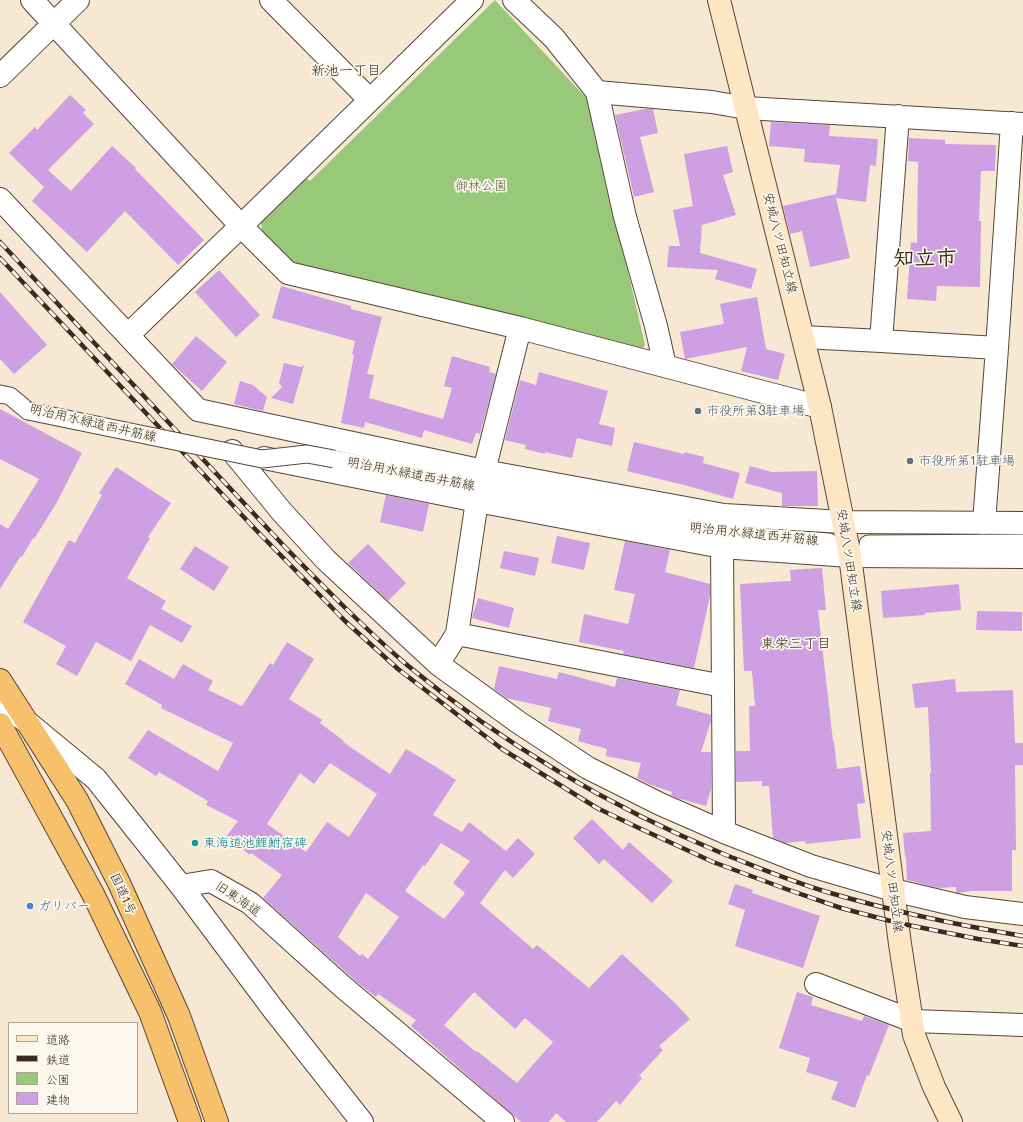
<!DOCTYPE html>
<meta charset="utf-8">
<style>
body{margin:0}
#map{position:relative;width:1023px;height:1122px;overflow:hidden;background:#f6e8d2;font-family:Mali,"Klee One",sans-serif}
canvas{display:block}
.legend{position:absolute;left:8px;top:1022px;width:130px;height:92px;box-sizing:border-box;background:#fbf7ec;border:1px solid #aea59a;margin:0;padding:5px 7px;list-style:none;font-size:12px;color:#3b2a1e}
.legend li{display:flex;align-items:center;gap:8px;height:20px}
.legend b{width:20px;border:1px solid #aea59a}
</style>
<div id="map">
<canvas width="1023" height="1122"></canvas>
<ul class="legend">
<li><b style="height:5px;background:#fce6c4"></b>道路</li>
<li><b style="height:5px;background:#3b2a1e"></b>鉄道</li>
<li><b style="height:11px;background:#97c979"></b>公園</li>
<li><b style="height:11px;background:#ce9fe2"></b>建物</li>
</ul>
</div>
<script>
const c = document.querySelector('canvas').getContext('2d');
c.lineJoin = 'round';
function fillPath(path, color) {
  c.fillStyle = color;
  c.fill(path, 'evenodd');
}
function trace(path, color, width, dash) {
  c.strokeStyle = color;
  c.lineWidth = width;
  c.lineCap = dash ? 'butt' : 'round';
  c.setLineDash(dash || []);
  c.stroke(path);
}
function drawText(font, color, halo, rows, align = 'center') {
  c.font = font + ' Mali,"Klee One",sans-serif';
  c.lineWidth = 3.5;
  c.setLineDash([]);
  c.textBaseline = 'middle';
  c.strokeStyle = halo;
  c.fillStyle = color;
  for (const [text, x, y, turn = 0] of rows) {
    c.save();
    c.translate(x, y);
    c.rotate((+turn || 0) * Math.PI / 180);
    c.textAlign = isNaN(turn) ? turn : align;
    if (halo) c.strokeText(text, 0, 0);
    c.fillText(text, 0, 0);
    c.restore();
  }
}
const green = new Path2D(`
 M495 0 588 100 645 345 641 350 291 268 262 232 261 221 304 176 310 181Z`);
const building = new Path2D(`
 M70 95 86 110 83 113 94 124 48 170 71 191 112 146 136 168 135 169 204 240 178 265 125 211 87 252 32 201 44 187 9 153 35 127 37 130Z
 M645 109H653L658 133 640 137 654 192 634 197 615 115Z
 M771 122 830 125 829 136 878 139 876 166 870 165 866 202 836 198 850 258 810 267 802 231 790 234 783 206 836 194V195L840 165 804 162 805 149 769 146Z
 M909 138 945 140V144L996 145 995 171H981L979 221H981L980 287 937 286 936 301 907 299 911 242 917 243 918 162 908 161Z
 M727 146 733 172 723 175 736 215 702 225 700 253 757 269 751 289 715 279 718 270 667 267 669 246H680L673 210 693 206 684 154Z
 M219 270 260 315 236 337 195 292Z
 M281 286 351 306V309L382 317 367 374 374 375 369 398 443 419 452 388 444 386 452 356 490 367 489 372 496 374 480 434 476 433 472 444 424 430 422 438 365 422 364 428 341 423 354 355 352 354 355 341 272 318Z
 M0 292 47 345 14 374 0 359Z
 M757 297 766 349 785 354 778 380 741 371 747 347 685 359 680 332 724 324 720 304Z
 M196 336 227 362 202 391 172 364Z
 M284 363 301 367 304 365 293 404 271 398 282 387 279 383Z
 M539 372 608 391 599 424 615 428 612 446 577 438 572 458 545 452V454L525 449 526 445 505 440 520 380 536 385Z
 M240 381 253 385 267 397 263 411 234 404Z
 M0 409 82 453 56 504 34 539 33 538 22 557H20L0 589V524L8 529 39 479 0 459Z
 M634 442 684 454 685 452 704 457 703 463 740 473 733 499 688 486 627 471Z
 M750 466 772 472 817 471 818 506H782V493L745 483Z
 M116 467 171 503 148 537 150 538 127 578 166 601 161 609 192 626 182 643 150 625 131 661 96 642 77 676 56 664 66 646 23 622 69 540 75 543 102 495 99 493Z
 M386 495 429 504 423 532 380 522Z
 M557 536 590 543 584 570 551 563Z
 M625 541 670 550 665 572 710 584V596L694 668 623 654 624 651 579 642 584 614 628 624 635 594 614 590Z
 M368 544 406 583 388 601 348 563Z
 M195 546 229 567 214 591 180 569Z
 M504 551 539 558 535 576 500 568Z
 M822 568 826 610H818L833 741H834L837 769 860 766 865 803 857 804 861 838 806 844 805 841 785 843 773 838 769 786H762V781L736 782V751H750L749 706H755L752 671H744L740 584 791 581 790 570Z
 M959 584 961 610 925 613V615L883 618 881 591Z
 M478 598 514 608 509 628 472 618Z
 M977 611 1022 612V631L976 630Z
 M287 642 314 659 289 699 322 720 320 723 344 741 343 742 390 774 406 749 438 768 456 780 433 815 462 832 469 822 506 851 518 838 535 854 513 878 505 870 480 903 533 949 537 945 589 988 622 954 675 1003 690 1019 659 1046 663 1050 639 1076 642 1078 620 1105 616 1101 597 1122H566L556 1113 549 1122H521L411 1026 416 1020 378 994 376 997 359 984 263 898 282 875 251 853 250 855 226 837 238 821 206 805 208 801 159 772 156 776 128 758 148 730 218 771 233 743 161 708 162 705 125 684 139 659 174 679 183 664 213 681 208 690 242 706 270 663 273 665ZM330 763 377 794 349 837 327 822 306 852 267 824 300 773 314 784ZM441 843 470 861 453 883 465 893 444 919 405 891 423 865 425 866ZM366 893 399 917 368 959 362 954 360 956 338 937ZM474 992 515 1029 525 1018 553 1042 517 1083 477 1051 476 1052 444 1025Z
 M499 666 557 679 559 672 615 687 617 678 680 690 676 705 711 715V721L701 752H711V789L706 806 677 798 671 795 672 792 651 785 637 778 641 763 606 756 607 749 578 741 581 729 548 721 551 708 506 698 494 689Z
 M955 679 956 692 1013 690 1015 743H1023V765H1015L1016 850H1012V891H971L958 893 956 892V887L938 888 907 880 906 857H905L903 833 931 831 930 773H931L928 707 915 708 912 684Z
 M592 819 623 850 629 842 673 881 652 903 604 859 599 864 573 838Z
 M735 884 753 890 752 893 820 916 803 968 735 946 745 910 728 904Z
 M797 992 813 997 811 1005 862 1021 864 1016 889 1025 869 1076 867 1075 855 1108 831 1099 838 1082 806 1072 810 1058 779 1048Z`);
const pedestrian = new Path2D(`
 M0 394 10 396 28 411
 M334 459 710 532 773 538 829 542
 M868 544 1023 543`);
const minor = new Path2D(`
 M32 0 241 226 288 273 520 328 820 407
 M271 0 370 100 472 0
 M514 0 554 38 597 92 625 217 656 326 665 366
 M0 76 78 0
 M597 92 712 102 746 108 1023 124
 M128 335 241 226 370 100
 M803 337 881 341 898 116
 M881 341 997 348 984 523
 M997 348 1012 123
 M232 451 282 512 326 560 438 664 518 722 588 768 660 804 724 832 811 866 893 890 965 907 1023 914
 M264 458 477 501 722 547 850 556 1023 557
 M484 471 520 328
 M722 547 724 832
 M457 634 477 501
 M438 664 457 634 723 686
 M816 984 913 1021 1023 1025`);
const tertiary = new Path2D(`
 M0 199 198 410 484 471 724 515 843 522 1023 523
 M0 703 27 722 96 779 181 886 273 1009 362 1122
 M181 886 211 881 250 903 343 987 503 1122`);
const secondary = new Path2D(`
 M719 0 820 407 850 556 900 944 914 1035 934 1087 951 1122`);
const trunk = new Path2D(`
 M0 680 77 800 119 883 179 1016 217 1122
 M0 724 93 894 150 1012 190 1122`);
const rail = new Path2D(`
 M0 242 284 546C324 587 364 628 407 665 503 744 612 808 726 855 759 868 793 882 827 892 891 911 957 925 1023 936
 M0 258 256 530 345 621 398 669 502 749 597 808 641 829 713 862 786 889 841 908 898 923 978 939 1023 946`);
const pedestrianBridge = new Path2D(`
 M28 411 262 459 307 454 334 459`);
const markers = [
 [698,411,4,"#5c6f8a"],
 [910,461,4,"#5c6f8a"],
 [195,843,4,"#0f9aa8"],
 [30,906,4,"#3f7fe0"]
];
const parkNames = [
 ["御林公園",481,186]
];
const streetNames = [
 ["安城八ツ田知立線",780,243,76],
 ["明治用水緑道西井筋線",93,423,13],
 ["明治用水緑道西井筋線",411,474,11],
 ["明治用水緑道西井筋線",754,534,6],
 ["安城八ツ田知立線",849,560,81],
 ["安城八ツ田知立線",892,881,83],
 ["国道1号",123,894,65],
 ["旧東海道",238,899,34]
];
const serviceNames = [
 ["市役所第3駐車場",706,411],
 ["市役所第1駐車場",918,461]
];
const cultureNames = [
 ["東海道池鯉鮒宿碑",203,843]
];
const shopNames = [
 ["ガリバー",38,906]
];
const neighbourhoodNames = [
 ["新池一丁目",346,71],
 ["東栄三丁目",796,644]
];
const townNames = [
 ["知立市",925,259]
];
fillPath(green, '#97c979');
fillPath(building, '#ce9fe2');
trace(pedestrian, '#574639', 19);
trace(minor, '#574639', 24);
trace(tertiary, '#574639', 24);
trace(secondary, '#574639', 24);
trace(trunk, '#574639', 24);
trace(pedestrian, '#fff', 17);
trace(minor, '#fff', 22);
trace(tertiary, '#fff', 22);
trace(secondary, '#fce6c4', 22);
trace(trunk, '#f7c06b', 22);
trace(rail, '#3b2a1e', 4.5);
trace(rail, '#fbf7ec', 3, [9]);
trace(pedestrianBridge, '#574639', 19, []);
trace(pedestrianBridge, '#fff', 17);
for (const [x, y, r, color] of markers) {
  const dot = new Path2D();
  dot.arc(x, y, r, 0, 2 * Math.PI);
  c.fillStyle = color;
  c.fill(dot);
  trace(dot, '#fbf7ec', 1.5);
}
drawText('13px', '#575a39', '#fbf7ec', parkNames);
drawText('13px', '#3b2a1e', '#fbf7ec', streetNames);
drawText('13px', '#4e5e75', '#fbf7ec', serviceNames, 'left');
drawText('13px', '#0d838f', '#fbf7ec', cultureNames, 'left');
drawText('13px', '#366cbe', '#fbf7ec', shopNames, 'left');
drawText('14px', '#3b2a1e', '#fbf7ec', neighbourhoodNames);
drawText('bold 21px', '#3b2a1e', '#fbf7ec', townNames);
</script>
